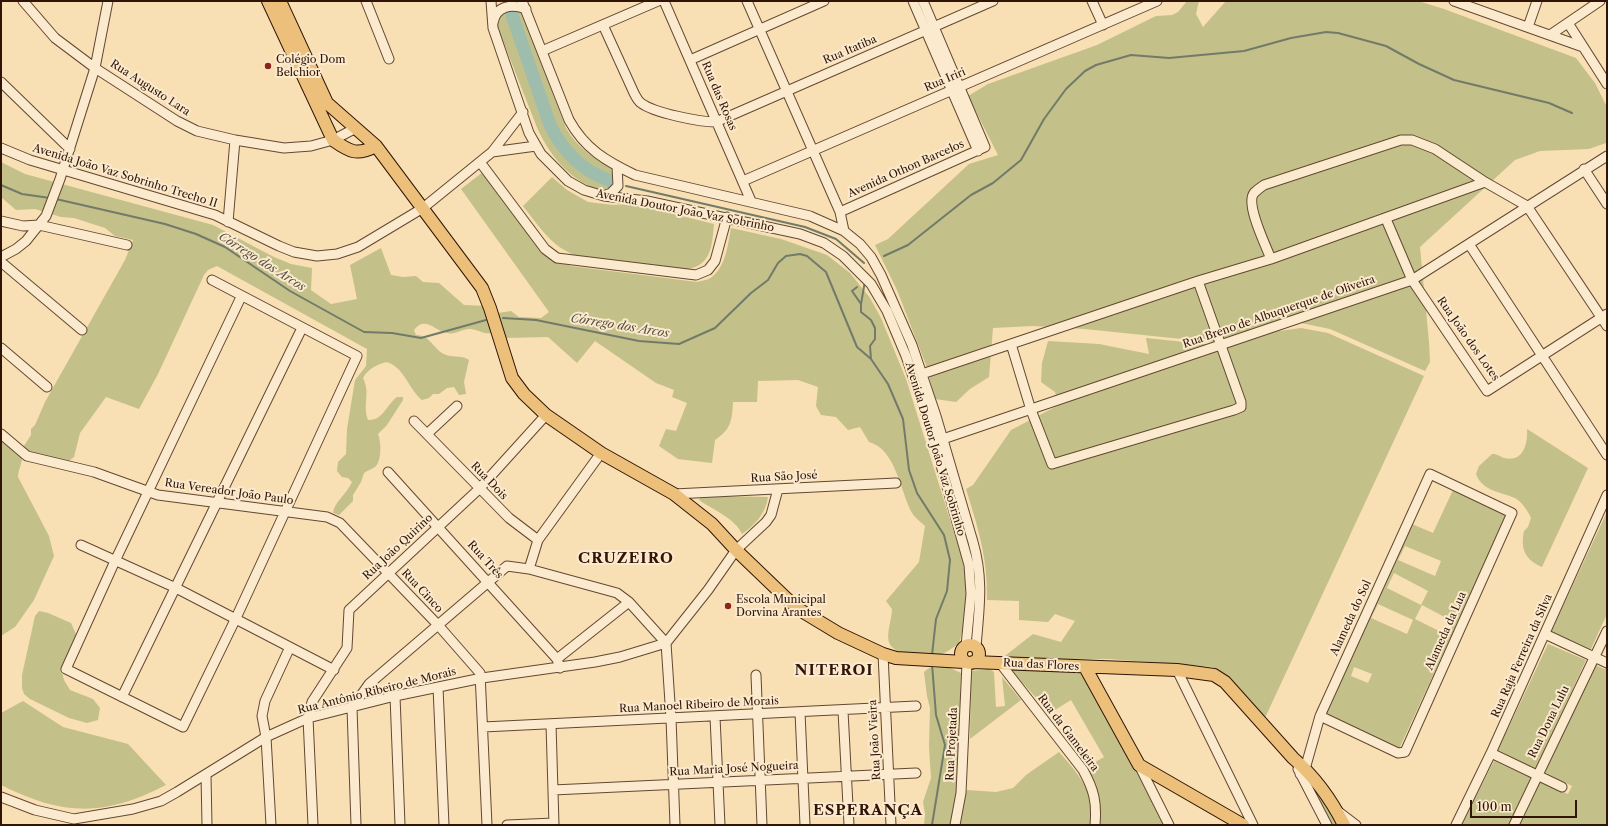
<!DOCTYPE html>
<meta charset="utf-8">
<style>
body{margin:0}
#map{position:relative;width:1608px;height:826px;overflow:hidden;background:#f9dfb4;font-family:"Libre Caslon Text",serif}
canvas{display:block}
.frame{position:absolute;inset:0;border:2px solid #301507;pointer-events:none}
.scale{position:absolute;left:1470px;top:800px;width:107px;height:18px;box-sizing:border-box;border:2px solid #301507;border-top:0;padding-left:5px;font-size:12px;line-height:14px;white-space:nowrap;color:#301507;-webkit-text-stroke:3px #fbeace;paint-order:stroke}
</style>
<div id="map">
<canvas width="1608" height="826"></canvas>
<div class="frame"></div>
<div class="scale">100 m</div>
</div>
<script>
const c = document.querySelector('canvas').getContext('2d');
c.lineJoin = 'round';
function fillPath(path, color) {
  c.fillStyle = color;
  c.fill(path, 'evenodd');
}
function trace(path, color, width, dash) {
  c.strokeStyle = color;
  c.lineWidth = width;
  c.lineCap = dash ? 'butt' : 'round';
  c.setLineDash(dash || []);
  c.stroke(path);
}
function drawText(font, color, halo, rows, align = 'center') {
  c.font = font + ' "Libre Caslon Text",serif';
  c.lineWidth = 4;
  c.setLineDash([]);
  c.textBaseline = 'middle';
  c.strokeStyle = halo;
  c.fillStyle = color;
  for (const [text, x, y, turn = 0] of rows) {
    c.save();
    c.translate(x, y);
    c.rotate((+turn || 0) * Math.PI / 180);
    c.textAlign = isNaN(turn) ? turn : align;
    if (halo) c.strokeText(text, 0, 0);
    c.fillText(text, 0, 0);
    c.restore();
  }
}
const green = new Path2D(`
 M1187 1H1199L1196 14 1203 27 1226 1H1418L1444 9 1576 58 1595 83 1607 107V141L1606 143 1589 149 1540 151 1515 160 1420 247 1429 342 1430 362 1425 371 1330 329 1301 323 1264 329 1224 342 1201 341 1085 329 1033 326 993 328 989 377 970 389 956 402 935 399 926 365 897 290 875 245 888 239 969 164 998 155 968 96 988 84 1097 45 1156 16 1172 15 1178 12Z
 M501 10 521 11 566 128C577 148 594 158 613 169L615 180 612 188 604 192C572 182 552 159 538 130L496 23Z
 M1 162 25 174 213 225 274 257 291 264 312 268 311 290 331 304 357 299 350 265 381 248 391 275 403 277 416 276 423 282 439 283 464 305 486 306 492 333C483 335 477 328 468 329 460 330 455 335 447 333 435 331 425 315 414 330L416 335C429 335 432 346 442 353 451 359 461 354 469 360L464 382 466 394 459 395 454 387 447 388 439 394H433L429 398 422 400C409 390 404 366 386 362 376 365 368 369 363 378 371 395 362 403 368 420 383 421 387 404 397 397H403V400L387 425 378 434C381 441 382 459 376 466 373 469 368 470 364 473L361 482 353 495V501L339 515 333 513C334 502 347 494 352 482L348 478 342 477 337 471 338 462 346 454 347 429 355 380 366 366 367 349 217 266 208 270 204 275 158 374 139 409 106 397 80 433 74 457 69 461 39 456 22 449 31 435V429L35 425 45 402 125 260 133 240 115 236 105 228 74 218 61 217 35 209 16 210 1 197Z
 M483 172 542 251 556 260 571 266 697 282C701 281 708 280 712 277 726 266 728 244 731 228L781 239 827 255 850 273 870 298 881 318 906 379 962 558C968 588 967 615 959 644 953 647 946 653 940 655 927 660 894 657 889 642 886 634 892 619 892 609L886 601 919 562 925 526C921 522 915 518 912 513 900 491 896 449 869 442L860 427 848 430 836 417 821 415 816 406 818 387 798 380 758 381 757 402H733C732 421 731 429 715 440L712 463 678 459 659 446 666 429 676 431 687 403 672 397 674 390 656 383 595 341 577 363 548 337 505 338 498 313 511 311 519 317 541 318 549 312 461 189Z
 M552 177 567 190 588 202 613 205 633 204 714 224C712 244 712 265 688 269L574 255C549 244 540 227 523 206Z
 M1301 328 1328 333 1424 376 1264 720 1225 675 1213 667 1108 659H1001L1033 634 1061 642 1075 621 1055 614 1048 622 1019 620V601L987 600C988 558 978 528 966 489L973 485 1011 430 1059 405 1055 392 1041 382 1042 363 1048 341 1099 344 1149 354 1146 338 1223 346 1265 333Z
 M1527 429 1588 468 1542 567C1526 560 1520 550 1524 531L1528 527 1531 518C1528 511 1522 502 1515 498 1501 492 1482 491 1476 474L1479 466 1492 454C1497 454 1499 456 1504 458 1523 463 1528 444 1527 429Z
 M1 439C7 444 21 450 22 458 22 464 18 470 18 477L49 536 54 556 34 600 15 627 1 636Z
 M1453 490 1507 515 1399 749 1323 714 1412 524 1433 533ZM1405 546 1441 561 1435 576 1398 560ZM1394 573 1428 591 1421 605 1387 588ZM1378 604 1413 620 1407 634 1371 618ZM1422 605 1454 622 1447 635 1415 619ZM1354 667 1372 674 1368 683 1351 676Z
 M711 496 768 497C766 513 755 525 742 534 736 519 712 509 699 500L701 497Z
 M1607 512V614L1590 651 1551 632Z
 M39 611 48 613 71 623 76 634 73 646 61 668 64 680 70 690 93 699 100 708 98 720 87 723 69 718 30 699 24 694 22 688V675L35 616Z
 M1548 644 1586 660 1536 769 1498 750Z
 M1595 665 1607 670V825H1520L1540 781 1568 794 1572 786 1544 772Z
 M948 667 961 673 956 796 950 825H924L925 814 923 802 931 778 929 747 930 708 927 696 924 672 929 668Z
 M1008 667 1086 673 1164 825H1099C1101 801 1097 789 1085 768L1104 757 1071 700 1050 713Z
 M989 669 994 672 996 707 1005 706 1002 677 1021 700 970 739 971 671Z
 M23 701 63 727 128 744 166 785C104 817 63 816 1 785V713Z
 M1059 752C1078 773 1097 795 1091 825H959L967 790 996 792 1013 788 1026 775Z
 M1494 761 1531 778 1510 825H1461Z
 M1318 797H1322L1340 825H1332Z`);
const stream = new Path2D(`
 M1 185 22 194 50 198
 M626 186 805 227 836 239 864 263
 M56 199 165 224 196 234 225 247 290 291 364 332 392 333 421 338 486 320
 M884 256 908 245 971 195 993 183 1021 160 1044 119 1066 89 1085 71 1096 65 1131 55 1169 58 1244 51 1291 38 1326 32 1338 33 1386 46 1419 64 1454 80 1549 103 1572 113
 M857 287 852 291 861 304V312L871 320 875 328V339L870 346 871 359
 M861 304 865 281
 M503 318 536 320 639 341 679 344 715 328 751 293 768 280 778 263 786 256 800 254 807 256 826 272 857 347 871 359 888 384 903 419 909 470 917 493 944 535 950 560 947 591 936 619 932 655
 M932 664 936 715 945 745 932 825`);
const river = new Path2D(`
 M512 15 550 125C563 152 582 171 611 181`);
const minor = new Path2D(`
 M23 1 55 38 95 68 177 121 197 131 235 140 284 148 311 146 333 140 356 128
 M366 1 389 59
 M491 1 493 28 529 133 541 154 568 181 584 190 604 196 647 201 800 234 824 243 843 256 871 284 887 311 906 356 930 426 969 565 971 594 966 646
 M522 1 569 120C585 149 606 161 635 175L810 216 844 231 860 244 871 257 881 275 912 345 936 416 973 542C984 580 979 609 976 647
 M664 1 751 201
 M747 1 840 212
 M913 1 978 151
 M1092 1 1103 25
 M1454 1 1583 47
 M493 23C496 5 512 4 526 9
 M1568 23 1607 84
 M603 25 634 93C636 97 638 101 641 103 654 113 700 122 716 122L993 1
 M1528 27 1537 1
 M1550 35 1600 1
 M542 51 658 1
 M690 60 824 1
 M1 82 70 149
 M1 148 30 160 215 215 279 246 294 252 317 256 337 254 358 247 423 208 492 152 523 112
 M492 152 536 146
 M480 162 545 249 557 258 696 275 708 270 715 261 727 217
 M1584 169 1607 204
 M743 181 1157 1
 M604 196 611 193 618 186 617 166
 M1386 219 1412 280 1487 391 1607 314
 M1 221 23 226 39 225 127 245
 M228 222 235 140
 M844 231 840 212 985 147 923 1
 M1469 244 1607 455
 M1 257 16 249 26 241 46 216 60 179 95 68 108 1
 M1271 259C1266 246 1245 204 1254 193 1257 190 1261 187 1264 185L1401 140H1412L1435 149 1485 182 1527 206 1607 326
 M1 262 82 330
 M212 280 357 356 236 618 183 727 66 669 115 561 241 297
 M1011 344 1031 410 1052 464 1234 410 1241 407V402L1198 281
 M1 348 47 387
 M922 374 1198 281 1271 259 1485 182
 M414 421 509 518 538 540
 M1 434 27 456 94 472 158 495 327 517 340 523 438 625 480 673 487 825
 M427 434 457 406
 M937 441 1412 280 1607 156
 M388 472 557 659 560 668
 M674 494 896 483
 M81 545 176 588 334 670
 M529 569 538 540 601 453
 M1545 634 1607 663
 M883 654 891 825
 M557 659 629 602
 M1000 663 1083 770C1094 790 1097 802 1095 825
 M1177 670 1253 825
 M756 675 762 825
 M438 687 444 825
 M395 696 400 825
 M122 697 302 328
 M843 711 849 825
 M800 712 805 825
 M715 717 720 825
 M551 724 554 825
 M483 727 916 706
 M1491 753 1562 787
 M1139 765 1169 825
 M1298 769 1327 825
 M1300 774 1305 769 1320 716 1430 474 1512 513 1405 752 1398 753 1320 716
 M206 775 207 825
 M553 790 916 773
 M1 797 35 810 74 819 133 809 161 801 177 792 266 737 308 718 395 696 482 678 595 662 620 657 666 643 708 590 736 550 766 522 771 515 778 489
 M1339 812 1356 825
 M271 825 266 737 262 716 265 701 290 647
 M313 825 308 718 312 702 347 648 349 610 479 489 546 415
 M356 825 352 708 369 684 507 566 529 569 617 593 629 602 666 643 671 718 675 825
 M507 825 554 823
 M955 825 961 793 967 663
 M1456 825 1491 753 1607 495
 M1514 825 1607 631`);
const major = new Path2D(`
 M268 1 333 140C350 152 357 156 376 146
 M280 1 327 103 376 146 482 288 490 308 512 378 524 394 546 415 601 453 674 494 712 524 736 550 786 598 800 610 838 633 883 654 896 658 964 662
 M961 654a9 9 0 1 1 18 0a9 9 0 1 1-18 0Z
 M973 662 1177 670 1214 675 1225 682 1293 758C1314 776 1332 801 1344 825
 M1085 667 1139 765 1243 825`);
const markers = [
 [268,66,4,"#8f2418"],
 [728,606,4,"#8f2418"]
];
const streetNames = [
 ["Rua Itatiba",850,50,-23],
 ["Rua Iriri",945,80,-23],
 ["Rua Augusto Lara",150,88,33],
 ["Rua das Rosas",719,96,67],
 ["Avenida Othon Barcelos",906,169,-24],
 ["Avenida João Vaz Sobrinho Trecho II",125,176,17],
 ["Avenida Doutor João Vaz Sobrinho",685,211,11],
 ["Rua Breno de Albuquerque de Oliveira",1279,312,-19],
 ["Rua João dos Lotes",1468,339,55],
 ["Avenida Doutor João Vaz Sobrinho",935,449,73],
 ["Rua São José",784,477,-3],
 ["Rua Dois",489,481,46],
 ["Rua Vereador João Paulo",229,492,8],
 ["Rua João Quirino",398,547,-43],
 ["Rua Três",485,560,48],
 ["Rua Cinco",422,591,47],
 ["Alameda do Sol",1351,618,-65],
 ["Alameda da Lua",1446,631,-66],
 ["Rua Raja Ferreira da Silva",1522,656,-66],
 ["Rua das Flores",1041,665,3],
 ["Rua Antônio Ribeiro de Morais",377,691,-14],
 ["Rua Manoel Ribeiro de Morais",699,705,-3],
 ["Rua Dona Lulu",1549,722,-64],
 ["Rua da Gameleira",1068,733,53],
 ["Rua João Vieira",875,740,-93],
 ["Rua Projetada",952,744,-87],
 ["Rua Maria José Nogueira",734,769,-3]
];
const poiNames = [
 ["Colégio Dom",276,60],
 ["Belchior",276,73],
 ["Escola Municipal",736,600],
 ["Dorvina Arantes",736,613]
];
const waterNames = [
 ["Córrego dos Arcos",262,262,32],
 ["Córrego dos Arcos",620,326,9]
];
const districtNames = [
 ["CRUZEIRO",626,559],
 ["NITEROI",834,671],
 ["ESPERANÇA",868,811]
];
fillPath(green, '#c3c089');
trace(stream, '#727a6a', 2);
trace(river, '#9ebdac', 13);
trace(minor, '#624832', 11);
trace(major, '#301507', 14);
trace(minor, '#fbeace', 9);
trace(major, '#ecc07a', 12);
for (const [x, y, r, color] of markers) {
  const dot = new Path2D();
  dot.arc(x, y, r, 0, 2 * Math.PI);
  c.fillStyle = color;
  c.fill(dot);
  trace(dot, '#fbeace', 1.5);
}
drawText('11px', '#301507', '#fbeace', streetNames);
drawText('11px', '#301507', '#fbeace', poiNames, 'left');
drawText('italic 12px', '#565041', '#fbeace', waterNames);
c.letterSpacing = '1px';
drawText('bold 15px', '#301507', '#fbeace', districtNames);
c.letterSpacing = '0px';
</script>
